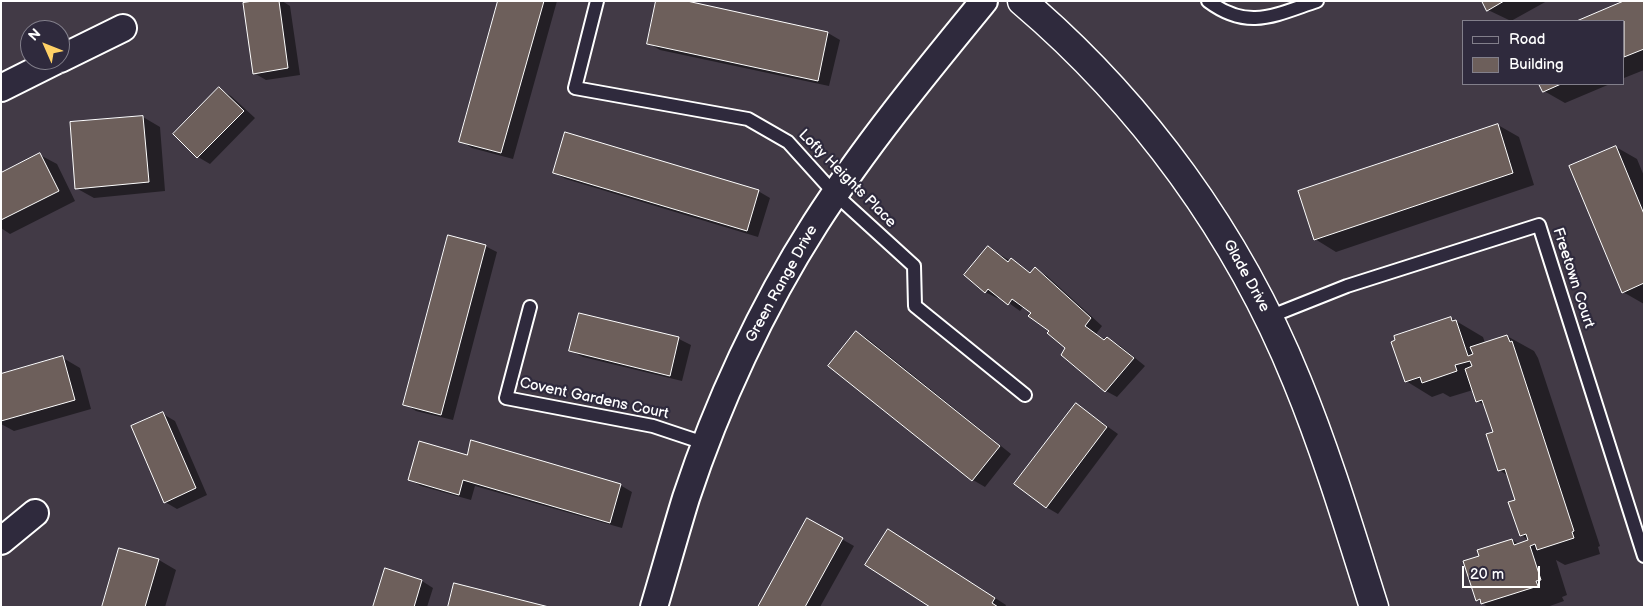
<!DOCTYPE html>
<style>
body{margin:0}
#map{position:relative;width:1645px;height:608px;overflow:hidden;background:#423a46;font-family:"Balsamiq Sans",sans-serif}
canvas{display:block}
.frame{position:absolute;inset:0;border:2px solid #fff;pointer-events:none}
.legend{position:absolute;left:1462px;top:20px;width:162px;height:65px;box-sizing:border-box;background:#2f2a3d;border:1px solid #827f8b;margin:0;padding:6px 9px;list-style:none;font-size:15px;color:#fff}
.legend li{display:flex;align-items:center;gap:10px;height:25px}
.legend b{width:25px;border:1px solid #827f8b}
.north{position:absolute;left:20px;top:20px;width:50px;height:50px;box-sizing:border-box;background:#2f2a3d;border:1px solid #827f8b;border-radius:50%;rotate:314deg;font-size:14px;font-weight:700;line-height:20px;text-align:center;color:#fff}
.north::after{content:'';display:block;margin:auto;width:18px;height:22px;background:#ffd166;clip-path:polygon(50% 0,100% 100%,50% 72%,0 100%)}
.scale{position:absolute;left:1462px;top:566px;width:78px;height:22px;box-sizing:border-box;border:2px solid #fff;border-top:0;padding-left:6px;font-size:15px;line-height:18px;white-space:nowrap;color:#fff;-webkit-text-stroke:4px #2f2a3d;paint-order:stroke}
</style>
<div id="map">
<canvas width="1645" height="608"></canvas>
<div class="frame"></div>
<ul class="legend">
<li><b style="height:6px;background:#2f2a3d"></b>Road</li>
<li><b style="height:14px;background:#6d5f5b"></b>Building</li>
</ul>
<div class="north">N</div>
<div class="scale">20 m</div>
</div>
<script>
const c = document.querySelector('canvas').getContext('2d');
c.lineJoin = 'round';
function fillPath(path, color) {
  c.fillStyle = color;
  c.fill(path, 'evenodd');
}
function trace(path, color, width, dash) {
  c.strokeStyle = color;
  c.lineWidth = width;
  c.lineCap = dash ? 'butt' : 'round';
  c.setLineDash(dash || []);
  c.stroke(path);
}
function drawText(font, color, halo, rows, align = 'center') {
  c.font = font + ' "Balsamiq Sans",sans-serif';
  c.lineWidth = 4.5;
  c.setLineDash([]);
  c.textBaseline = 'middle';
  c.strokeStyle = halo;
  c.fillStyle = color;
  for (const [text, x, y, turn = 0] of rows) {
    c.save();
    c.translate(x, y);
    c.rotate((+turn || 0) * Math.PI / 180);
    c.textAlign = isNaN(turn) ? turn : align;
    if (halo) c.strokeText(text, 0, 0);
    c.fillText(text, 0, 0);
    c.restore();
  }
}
const shadow = new Path2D(`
 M262 1H282L290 6 300 75 266 80 254 73Z
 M499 1H557L513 159 472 148 461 141Z
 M681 1 828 33 840 40 829 86 660 50 648 43Z
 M1483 1H1547L1511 21 1488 10Z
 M1628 1H1644V70L1624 78V21H1580Z
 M1541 84H1610L1565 103 1544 91Z
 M220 89 231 96 255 118 210 164 198 157 175 134Z
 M143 117 160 127 165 191 94 198 76 188Z
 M1498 125 1519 137 1534 185 1336 252 1315 239Z
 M1616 147 1637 159 1644 176V304L1623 292Z
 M40 155 57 164 75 201 10 234 1 228V174Z
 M554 173 758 191 770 198 758 237 566 179Z
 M485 246 497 252 453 420 416 411 405 404Z
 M988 248 1032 273 1035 269 1047 276 1102 326 1096 334 1106 340 1107 338 1119 345 1145 366 1117 397 1106 391 1033 313 1024 306 1020 311 999 296 997 298 985 292Z
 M580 315 679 339 691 345 682 381 583 357 571 351Z
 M1451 318 1483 337 1485 343 1507 336 1534 351 1538 358 1600 546 1598 547 1600 554 1565 565 1556 560 1567 595 1562 597 1564 601 1547 607H1488L1477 600 1480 557 1512 540 1519 544 1530 541 1521 535 1516 500 1509 476 1499 470 1495 433 1486 406 1477 401 1473 390 1450 397 1443 393 1432 397 1406 381Z
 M857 332 868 339 1011 454 985 487 973 480 830 365Z
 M63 358 80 368 91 409 14 431 1 424V375Z
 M1076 404 1118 434 1058 514 1046 507Z
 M163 414 175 421 207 495 177 509 165 502Z
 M468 456 620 485 632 492 622 528 475 486 471 500 421 486 409 479Z
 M808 520 854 546 820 607H759Z
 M889 530 1006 605 1005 607H932Z
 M120 549 159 560 176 570 165 607H103Z
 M386 570 422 581 433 588 427 607H374Z`);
const building = new Path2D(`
 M253 1H279L288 68 253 74 243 3Z
 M498 1H544L501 153 459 142Z
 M656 1H687L828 32 818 81 647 44Z
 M1482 1H1504L1487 11Z
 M1624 1H1644V49L1624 57V21H1577Z
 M1539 84H1561L1543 92Z
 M219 87 244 111 197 158 173 134Z
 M143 116 149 182 75 189 70 122Z
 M1498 124 1513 173 1314 240 1298 191Z
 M565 132 759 190 747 231 553 173Z
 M1616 146 1644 214V283L1622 293 1569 166Z
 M40 153 59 191 1 220V173Z
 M448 235 486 245 441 415 403 405Z
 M988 246 1008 262 1011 258 1030 273 1035 267 1091 318 1085 326 1104 340 1107 337 1134 358 1105 392 1061 355 1065 348 1047 333 1049 331 1028 316 1031 313 1012 299 1008 305 988 289 985 293 964 275Z
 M579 313 679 337 670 376 569 351Z
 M1451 317 1452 321 1456 320 1468 356 1473 354 1470 347 1507 335 1510 342 1512 341 1574 531 1572 532 1574 538 1537 550 1535 544 1530 546 1541 580 1536 581 1538 586 1481 604 1480 599 1476 601 1463 561 1479 556 1477 550 1512 539 1514 545 1528 540 1526 534 1520 536 1508 502 1515 500 1505 469 1498 471 1486 434 1493 432 1482 400 1476 402 1465 369 1472 366 1470 361 1455 365 1457 371 1422 383 1420 377 1405 382 1391 342 1395 340 1394 336Z
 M856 331 1000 446 972 481 828 366Z
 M63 356 75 400 1 421V374Z
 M1076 403 1107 427 1046 508 1014 484Z
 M163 412 196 488 164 503 131 426Z
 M471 440 621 484 610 523 463 480 459 495 408 480 419 441 467 455Z
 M807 518 843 538 805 607H758Z
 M888 529 995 598 992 603 998 607H930L865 565Z
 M119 548 159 559 145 607H102Z
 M385 568 422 580 414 607H373Z
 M454 583 549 607H448Z`);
const lane = new Path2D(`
 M597 1 575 88 748 119 788 142 835 194 914 266 915 306 1025 395
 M1208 1C1248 31 1275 15 1317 1
 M530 307 506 398 653 426 707 444
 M1269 317 1347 286 1539 225 1644 556`);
const street = new Path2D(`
 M60 59 123 28
 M1 88 57 60
 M1 541 35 513
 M654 607C665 570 675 534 686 498 717 404 762 307 815 224 865 146 925 73 984 1`);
const secondary = new Path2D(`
 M1022 1C1142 103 1238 235 1297 381 1327 454 1350 531 1374 607`);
const streetNames = [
 ["Lofty Heights Place",847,179,45],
 ["Glade Drive",1246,276,61],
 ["Freetown Court",1573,278,72],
 ["Green Range Drive",782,284,-61],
 ["Covent Gardens Court",594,399,12]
];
fillPath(shadow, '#0007');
fillPath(building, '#6d5f5b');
trace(building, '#fff', 1);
trace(lane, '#fff', 16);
trace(street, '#fff', 30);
trace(secondary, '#fff', 31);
trace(lane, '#2f2a3d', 12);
trace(street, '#2f2a3d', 26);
trace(secondary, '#2f2a3d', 28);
drawText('15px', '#fff', '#2f2a3d', streetNames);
</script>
